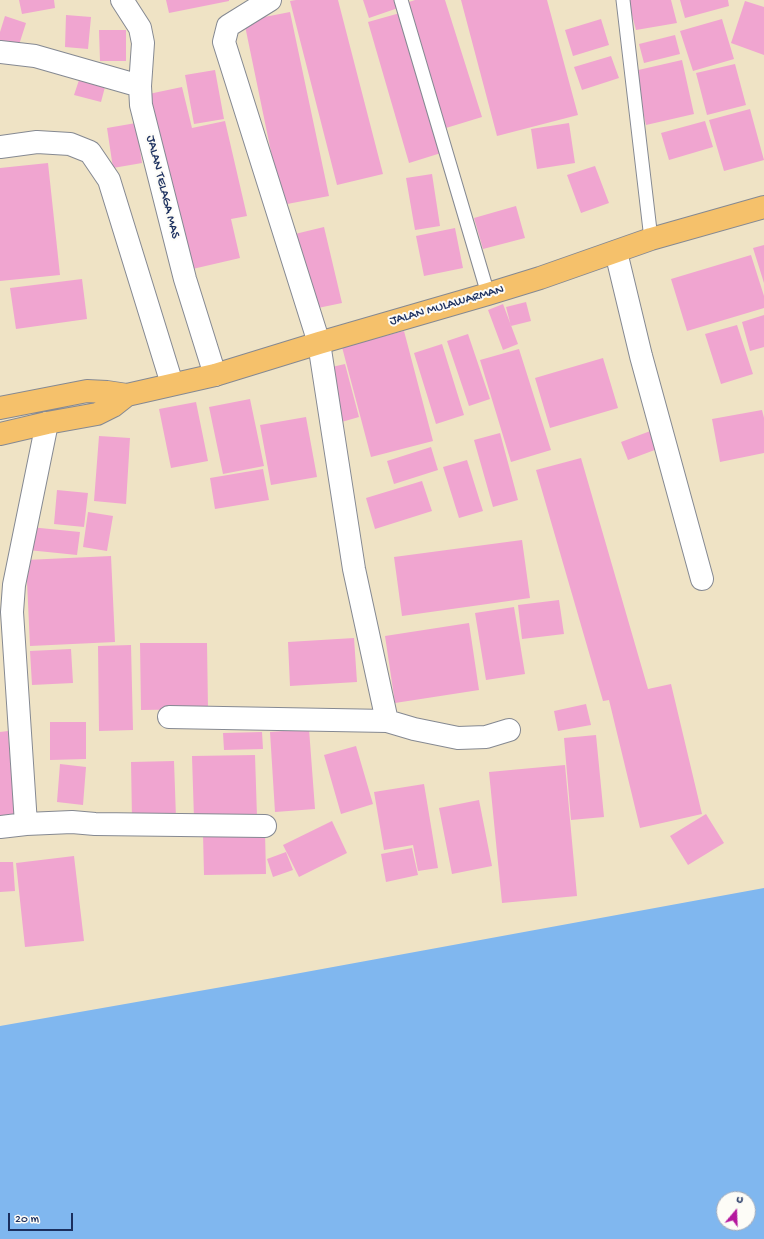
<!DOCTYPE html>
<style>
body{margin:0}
#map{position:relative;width:764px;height:1239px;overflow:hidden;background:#efe3c5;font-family:"Gochi Hand",sans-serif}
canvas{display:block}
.north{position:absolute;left:716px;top:1191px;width:40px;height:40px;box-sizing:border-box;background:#fdfcf7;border:1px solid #a3aaba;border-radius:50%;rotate:19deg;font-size:11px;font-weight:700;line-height:16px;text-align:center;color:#1b2f5e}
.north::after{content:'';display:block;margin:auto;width:14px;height:18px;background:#b5179e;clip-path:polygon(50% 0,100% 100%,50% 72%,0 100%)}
.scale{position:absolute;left:8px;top:1213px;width:65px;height:18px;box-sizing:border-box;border:2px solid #1b2f5e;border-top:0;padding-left:5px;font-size:12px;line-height:14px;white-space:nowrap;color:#1b2f5e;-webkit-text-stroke:3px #fdfcf7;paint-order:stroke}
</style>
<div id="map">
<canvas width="764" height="1239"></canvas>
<div class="north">U</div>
<div class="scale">20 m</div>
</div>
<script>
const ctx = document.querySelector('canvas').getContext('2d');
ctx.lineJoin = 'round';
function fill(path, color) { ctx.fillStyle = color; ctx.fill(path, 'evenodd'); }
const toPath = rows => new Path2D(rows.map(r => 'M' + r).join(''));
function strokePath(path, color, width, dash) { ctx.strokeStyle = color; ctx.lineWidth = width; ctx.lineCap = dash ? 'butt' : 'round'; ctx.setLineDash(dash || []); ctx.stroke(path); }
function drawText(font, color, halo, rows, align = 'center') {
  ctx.font = font + ' "Gochi Hand",sans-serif'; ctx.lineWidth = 4; ctx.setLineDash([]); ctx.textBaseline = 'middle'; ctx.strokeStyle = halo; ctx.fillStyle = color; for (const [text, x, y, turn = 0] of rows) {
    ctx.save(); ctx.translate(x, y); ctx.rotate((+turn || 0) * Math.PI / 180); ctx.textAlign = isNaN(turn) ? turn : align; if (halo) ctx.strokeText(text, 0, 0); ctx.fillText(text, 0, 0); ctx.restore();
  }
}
const water = toPath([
 [764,888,764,1239,0,1239,0,1026,273,978],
 [724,1199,748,1199,748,1223,724,1223]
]);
const building = toPath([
 [19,0,54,0,55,8,22,14],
 [166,0,229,0,229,1,169,13],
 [296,0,338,0,383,174,337,185,290,1],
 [363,0,395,0,398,8,369,18],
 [415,0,445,0,482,117,446,128,406,3],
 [461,0,547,0,578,115,497,136],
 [628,0,671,0,677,23,636,30],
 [680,0,728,0,729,6,685,18],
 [745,1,764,7,764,55,731,43],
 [290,12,329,196,282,205,244,21],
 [400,13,441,153,409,163,368,22],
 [66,15,91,17,88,49,65,47],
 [5,16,26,23,17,51,0,45,0,32],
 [601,19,609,45,573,56,565,30],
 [722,19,734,59,693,71,680,31],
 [99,30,126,30,126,61,100,61],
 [675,35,680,54,644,63,639,44],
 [611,56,619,78,582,90,574,67],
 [682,60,694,114,646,125,634,71],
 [735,64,746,105,707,115,696,73],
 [215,70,224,119,194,124,185,75],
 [79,80,105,87,101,102,74,95],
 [182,87,192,128,225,121,247,216,231,219,240,258,184,271,144,95],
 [750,109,764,160,724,171,709,120],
 [705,121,713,147,669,160,661,133],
 [136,123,142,163,113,168,107,128],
 [569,123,575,163,537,169,531,129],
 [48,163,60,275,0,281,0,168],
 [595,166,609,203,581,213,567,175],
 [432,174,440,226,415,230,406,178],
 [516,206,525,238,483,249,474,218],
 [324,227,342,303,313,309,295,234],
 [455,228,463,268,424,276,416,236],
 [764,245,764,283,753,248],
 [751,255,764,296,764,308,687,331,671,279],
 [82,279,87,319,16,329,10,288],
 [526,302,531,321,511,326,506,307],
 [503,304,518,344,503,350,488,310],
 [764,315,764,347,750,351,742,322],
 [737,325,753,374,721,384,705,334],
 [404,331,433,441,371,457,342,347],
 [468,334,490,399,469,406,447,341],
 [442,344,464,415,436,424,414,353],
 [519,349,551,450,511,462,480,360],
 [603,358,618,408,550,428,535,378],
 [345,364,359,417,338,423,323,369],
 [250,399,264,466,223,474,209,407],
 [196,402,208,461,171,468,159,409],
 [762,410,764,418,764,453,720,462,712,419],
 [306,417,317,477,271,485,260,425],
 [653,430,660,448,628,460,621,442],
 [500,433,518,500,493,507,474,440],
 [99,436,130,438,126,504,94,501],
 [431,447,438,470,394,484,387,461],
 [581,458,648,689,671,684,702,814,640,828,609,700,603,701,536,470],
 [467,460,483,511,459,518,443,467],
 [263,469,269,500,215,509,210,478],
 [422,481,432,511,375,529,366,498],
 [57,490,88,493,84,527,54,524],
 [88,512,113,516,107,551,83,547],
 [30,527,80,532,77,555,28,550],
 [522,540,530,598,402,616,394,557],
 [111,556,115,642,30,646,26,560],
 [559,600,564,634,522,639,518,605],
 [514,607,525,674,486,680,475,613],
 [469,623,479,690,395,703,385,636],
 [354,638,357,682,290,686,288,642],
 [140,643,207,643,208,709,141,710],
 [131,645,133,730,99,731,98,646],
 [71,649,73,683,32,685,30,651],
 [586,704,591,725,558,731,554,711],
 [50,722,86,722,86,759,50,760],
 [309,729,315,809,275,812,270,732],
 [8,731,15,818,0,819,0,732],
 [262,732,263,749,224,750,223,733],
 [596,735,604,817,571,820,564,738],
 [356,746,373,804,341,814,324,755],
 [255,755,257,817,194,819,192,756],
 [174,761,176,818,132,819,131,762],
 [60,764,86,767,83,805,57,802],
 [565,765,577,896,502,903,489,772],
 [424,784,438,868,418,871,413,845,384,850,374,792],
 [479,800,492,866,452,874,439,808],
 [706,814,724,843,688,865,670,836],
 [332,821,347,853,299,877,283,845],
 [265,832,266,874,204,875,203,834],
 [412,848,418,875,386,882,381,854],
 [286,852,293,870,273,877,267,859],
 [74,856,84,941,25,947,16,863],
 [0,862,13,862,15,891,0,892]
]);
const lane = toPath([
 [401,0,488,294],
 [623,0,651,239]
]);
const street = toPath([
 [122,0,140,28,143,43,140,86,141,105,185,279,215,375],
 [0,52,35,56,140,86],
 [0,147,37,142,70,144,90,152,109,180,172,384],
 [616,252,641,356,702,579],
 [47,423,14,585,12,612,26,824,72,822,95,824,265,826],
 [169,717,387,721,354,569,319,343,224,42,228,26,270,0],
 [387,721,414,729,458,738,486,737,509,730],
 [0,827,26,824]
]);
const highway = toPath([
 [0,408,87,391,107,392,127,395,215,375,319,343,488,294,540,278,651,239,764,207],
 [0,434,47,423,97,414,113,406,127,395]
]);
const streetNames = [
 ["JALAN TELAGA MAS",162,187,76],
 ["JALAN MULAWARMAN",447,306,-16]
];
fill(water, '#80b7ef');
fill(building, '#f0a5d0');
strokePath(lane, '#858992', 15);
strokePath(street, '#858992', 24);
strokePath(highway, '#858992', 24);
strokePath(lane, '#fff', 13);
strokePath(street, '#fff', 22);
strokePath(highway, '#f5c16b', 22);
drawText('13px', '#1b2f5e', '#fdfcf7', streetNames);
</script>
